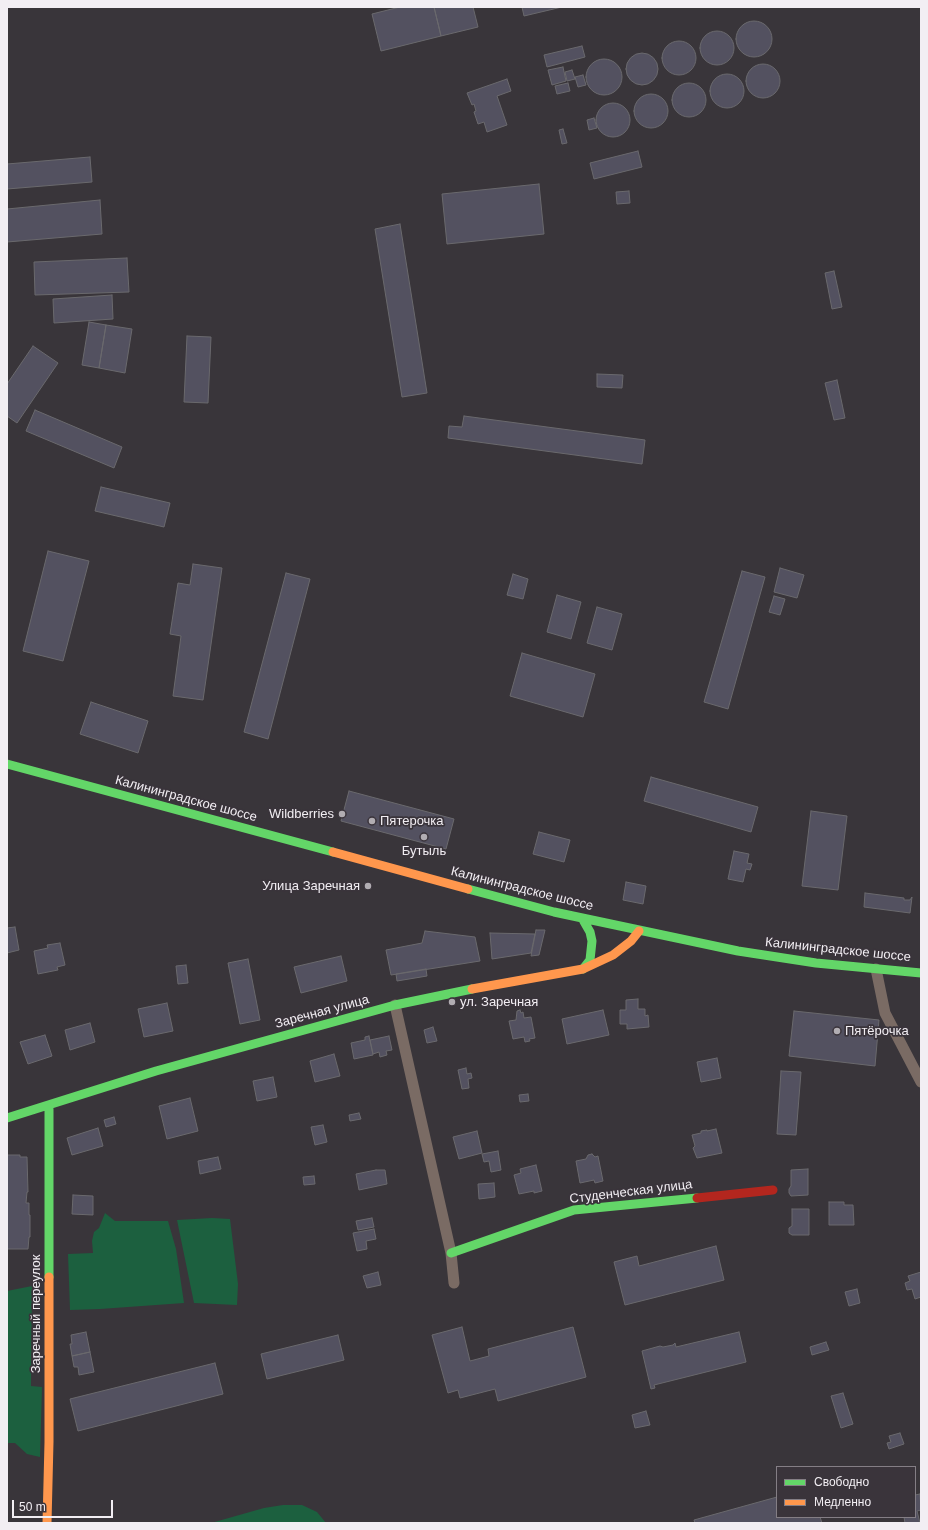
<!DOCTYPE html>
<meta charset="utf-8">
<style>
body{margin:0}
#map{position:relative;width:928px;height:1530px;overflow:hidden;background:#39353a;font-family:Arial,sans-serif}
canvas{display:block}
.frame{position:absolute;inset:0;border:8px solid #f2eef3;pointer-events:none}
.legend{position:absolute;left:776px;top:1466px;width:140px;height:52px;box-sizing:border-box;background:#3a343b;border:1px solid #847e85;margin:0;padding:5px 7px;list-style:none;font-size:12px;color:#f2eef3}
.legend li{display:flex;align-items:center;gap:8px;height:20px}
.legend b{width:20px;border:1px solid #847e85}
.scale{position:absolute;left:12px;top:1500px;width:101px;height:18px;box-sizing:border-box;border:2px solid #f2eef3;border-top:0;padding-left:5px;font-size:12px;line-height:14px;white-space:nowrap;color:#f2eef3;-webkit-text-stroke:3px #3a343b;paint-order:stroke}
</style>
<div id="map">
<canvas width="928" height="1530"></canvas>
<div class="frame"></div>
<ul class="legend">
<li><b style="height:5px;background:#63d668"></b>Свободно</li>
<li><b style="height:5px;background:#ff974d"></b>Медленно</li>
</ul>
<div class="scale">50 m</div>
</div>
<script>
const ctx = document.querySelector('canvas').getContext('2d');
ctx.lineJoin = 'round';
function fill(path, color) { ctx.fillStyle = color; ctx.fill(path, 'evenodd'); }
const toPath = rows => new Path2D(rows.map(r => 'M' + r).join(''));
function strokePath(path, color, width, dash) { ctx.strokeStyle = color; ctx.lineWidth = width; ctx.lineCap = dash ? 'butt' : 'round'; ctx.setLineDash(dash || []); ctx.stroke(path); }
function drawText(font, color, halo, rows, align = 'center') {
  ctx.font = font + ' Arial,sans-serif'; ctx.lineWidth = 3.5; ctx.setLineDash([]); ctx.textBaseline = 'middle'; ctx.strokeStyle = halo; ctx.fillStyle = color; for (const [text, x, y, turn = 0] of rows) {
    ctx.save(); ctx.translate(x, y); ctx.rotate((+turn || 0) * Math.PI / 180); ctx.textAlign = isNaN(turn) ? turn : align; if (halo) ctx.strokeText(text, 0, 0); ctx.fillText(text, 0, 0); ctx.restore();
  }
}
const green = toPath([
 [105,1213,115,1221,168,1221,176,1249,184,1303,100,1309,70,1310,68,1254,93,1253,92,1241,94,1232,99,1228],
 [212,1218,230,1219,238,1284,237,1305,194,1303,177,1220],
 [32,1286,31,1386,42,1387,40,1457,27,1454,15,1443,7,1443,7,1291],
 [283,1505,302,1505,317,1512,326,1523,211,1523,264,1508]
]);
const building = toPath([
 [400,7,434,7,441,36,381,51,372,14,400,7],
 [434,7,473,7,478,27,441,36,434,7],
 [522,7,562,7,524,16,522,7],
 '736 39a18 18 0 1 1 36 0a18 18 0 1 1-36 0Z',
 '700 48a17 17 0 1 1 34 0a17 17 0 1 1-34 0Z',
 '662 58a17 17 0 1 1 34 0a17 17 0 1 1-34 0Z',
 [582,46,585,57,547,67,544,55,582,46],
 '626 69a16 16 0 1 1 32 0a16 16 0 1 1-32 0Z',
 '586 77a18 18 0 1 1 36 0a18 18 0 1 1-36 0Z',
 '746 81a17 17 0 1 1 34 0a17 17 0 1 1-34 0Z',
 [563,67,566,81,552,85,548,70,563,67],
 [572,70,575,79,567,81,565,72,572,70],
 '710 91a17 17 0 1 1 34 0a17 17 0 1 1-34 0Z',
 [583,75,586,85,578,87,575,77,583,75],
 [507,79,511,91,497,96,507,125,487,132,484,122,478,124,474,112,476,111,474,104,472,105,467,93,507,79],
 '672 100a17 17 0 1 1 34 0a17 17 0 1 1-34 0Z',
 [568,83,570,91,557,94,555,86,568,83],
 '634 111a17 17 0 1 1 34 0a17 17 0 1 1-34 0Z',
 '596 120a17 17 0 1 1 34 0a17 17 0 1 1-34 0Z',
 [594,118,597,128,589,130,587,120,594,118],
 [563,129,567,143,562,144,559,130,563,129],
 [638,151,642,167,594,179,590,163,638,151],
 [90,157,92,182,7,189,7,164,90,157],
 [539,184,544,234,447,244,442,194,539,184],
 [629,191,630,203,617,204,616,192,629,191],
 [100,200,102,234,7,242,7,209,100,200],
 [400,224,427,393,402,397,375,229,400,224],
 [127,258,129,292,35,295,34,262,127,258],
 [834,271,842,307,832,309,825,273,834,271],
 [112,295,113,319,54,323,53,299,112,295],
 [89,322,106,325,99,368,82,365,89,322],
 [106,325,132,329,125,373,99,368,106,325],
 [187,336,211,337,208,403,184,402,187,336],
 [33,346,58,363,17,423,7,416,7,384,33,346],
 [597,374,623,375,622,388,597,387,597,374],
 [837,380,845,418,834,420,825,383,837,380],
 [35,410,122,447,114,468,26,431,35,410],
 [464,416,645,440,642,464,448,438,449,426,462,427,464,416],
 [101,487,170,503,164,527,95,511,101,487],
 [48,551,89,561,63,661,23,651,48,551],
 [193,564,222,568,203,700,173,696,181,636,170,634,178,583,190,585,193,564],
 [780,568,804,575,797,598,774,592,780,568],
 [742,571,765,577,728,709,704,702,742,571],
 [286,573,310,579,268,739,244,732,286,573],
 [513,574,528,579,523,599,507,595,513,574],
 [557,595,581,602,571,639,547,632,557,595],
 [774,596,785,599,780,615,769,612,774,596],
 [597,607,622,614,612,650,587,643,597,607],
 [522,653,595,674,583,717,510,696,522,653],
 [91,702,148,721,138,753,80,734,91,702],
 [651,777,758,807,751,832,644,801,651,777],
 [349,791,454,819,446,849,341,821,349,791],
 [811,811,847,816,838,890,802,886,811,811],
 [539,832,570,840,564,862,533,854,539,832],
 [734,851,749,854,747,863,752,864,750,870,746,869,743,882,728,879,734,851],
 [626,882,646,886,643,904,623,900,626,882],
 [865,893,904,898,904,900,910,900,912,897,910,913,864,907,865,893],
 [15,927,19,950,7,953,7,928,15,927],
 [536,930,545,930,539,955,531,956,536,930],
 [425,931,475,937,480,961,391,975,386,950,422,943,425,931],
 [490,933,535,934,531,953,492,959,490,933],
 [60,943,65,965,57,967,58,970,38,974,34,951,48,948,47,945,60,943],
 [341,956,347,981,301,993,294,967,341,956],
 [248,959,260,1020,240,1024,228,963,248,959],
 [186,965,188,983,178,984,176,966,186,965],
 [426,969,427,976,397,981,396,974,426,969],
 [638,999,638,1009,645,1009,645,1016,648,1015,649,1027,627,1029,627,1024,620,1024,620,1010,626,1010,626,1000,638,999],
 [167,1003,173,1031,144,1037,138,1009,167,1003],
 [520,1010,521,1013,523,1012,524,1018,531,1017,535,1038,529,1039,530,1041,525,1042,524,1037,513,1039,509,1021,516,1020,517,1011,520,1010],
 [603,1010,609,1035,567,1044,562,1019,603,1010],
 [794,1011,879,1020,875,1066,789,1056,794,1011],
 [90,1023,95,1042,70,1050,65,1030,90,1023],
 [433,1027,437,1041,427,1043,424,1030,433,1027],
 [45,1035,52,1056,28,1064,20,1042,45,1035],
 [369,1036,373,1055,354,1059,351,1043,365,1040,365,1037,369,1036],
 [389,1036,392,1050,386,1051,387,1055,380,1057,379,1052,373,1054,370,1040,389,1036],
 [334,1054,340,1076,315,1082,310,1061,334,1054],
 [717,1058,721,1078,701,1082,697,1062,717,1058],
 [466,1068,467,1074,471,1073,472,1078,468,1079,469,1088,462,1089,458,1070,466,1068],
 [781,1071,801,1072,796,1135,777,1134,781,1071],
 [273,1077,277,1097,257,1101,253,1081,273,1077],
 [528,1094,529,1101,520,1102,519,1095,528,1094],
 [190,1098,198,1131,167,1139,159,1106,190,1098],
 [359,1113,361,1119,350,1121,349,1115,359,1113],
 [114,1117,116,1124,106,1127,104,1120,114,1117],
 [323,1125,327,1142,315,1145,311,1127,323,1125],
 [98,1128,103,1146,72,1155,67,1138,98,1128],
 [716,1129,722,1153,697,1158,693,1148,695,1146,692,1135,701,1133,701,1131,707,1130,707,1131,716,1129],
 [477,1131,482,1153,459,1159,453,1137,477,1131],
 [498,1151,501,1170,491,1172,489,1161,484,1162,482,1154,498,1151],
 [592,1154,595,1157,598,1156,603,1181,595,1183,594,1180,580,1183,576,1161,586,1159,588,1155,592,1154],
 [7,1155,20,1155,20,1157,27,1157,28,1192,27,1192,26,1203,29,1203,29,1215,30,1215,30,1237,29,1237,28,1249,7,1249,7,1155],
 [218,1157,221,1169,200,1174,198,1161,218,1157],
 [536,1165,542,1191,534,1193,534,1191,519,1194,514,1175,521,1173,520,1169,536,1165],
 [808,1169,808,1195,791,1196,789,1193,789,1189,791,1186,791,1170,808,1169],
 [376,1170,385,1170,387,1184,359,1190,356,1174,376,1170],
 [314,1176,315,1184,304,1185,303,1177,314,1176],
 [494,1183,495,1197,479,1199,478,1184,494,1183],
 [73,1195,93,1196,93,1215,72,1214,73,1195],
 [829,1202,844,1202,844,1205,853,1205,854,1225,829,1225,829,1202],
 [792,1209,809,1209,809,1235,792,1235,789,1233,789,1228,792,1226,792,1209],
 [372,1218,374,1227,358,1230,356,1221,372,1218],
 [374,1229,376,1239,366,1241,367,1249,357,1251,353,1233,374,1229],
 [716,1246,724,1280,625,1305,614,1262,637,1256,639,1266,716,1246],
 [378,1272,381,1285,367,1288,363,1276,378,1272],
 [921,1272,921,1297,915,1299,912,1289,907,1290,905,1283,910,1281,908,1276,921,1272],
 [857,1289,860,1303,849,1306,845,1292,857,1289],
 [462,1327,470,1361,489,1356,488,1349,573,1327,586,1377,498,1401,495,1389,460,1398,458,1390,448,1393,432,1335,462,1327],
 [86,1332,90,1352,72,1356,70,1344,72,1344,71,1335,86,1332],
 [739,1332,746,1362,654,1385,655,1388,651,1389,642,1351,660,1346,663,1347,673,1345,675,1343,676,1347,739,1332],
 [338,1335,344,1360,267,1379,261,1354,338,1335],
 [826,1342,829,1350,812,1355,810,1347,826,1342],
 [90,1352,94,1372,79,1375,78,1367,74,1367,72,1356,90,1352],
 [215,1363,223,1394,78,1431,70,1399,215,1363],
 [843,1393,853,1424,841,1428,831,1396,843,1393],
 [646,1411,650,1425,635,1428,632,1415,646,1411],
 [900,1433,904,1444,889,1449,887,1443,891,1442,889,1436,900,1433],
 [920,1494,921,1510,917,1511,920,1523,905,1523,904,1517,915,1517,915,1495,920,1494],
 [777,1497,777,1517,820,1517,822,1523,695,1523,694,1520,777,1497]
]);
const street = toPath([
 [876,969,885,1013,921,1082],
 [395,1005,451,1253,454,1283]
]);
const fast = toPath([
 [7,764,333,852],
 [468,889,554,912,738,951,816,963,921,973],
 [582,918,590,932,592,941,590,960,583,969],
 [49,1105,49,1277],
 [7,1118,156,1071,395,1005,472,989],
 [451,1253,574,1210,697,1198]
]);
const slow = toPath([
 [333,852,468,889],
 [472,989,583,969,613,955,631,941,639,931],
 [47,1523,49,1442,49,1277]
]);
const jam = toPath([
 [697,1198,773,1190]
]);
const markers = [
 [342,814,4,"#b1adb2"],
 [372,821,4,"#b1adb2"],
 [424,837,4,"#b1adb2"],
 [368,886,4,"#b1adb2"],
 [452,1002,4,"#b1adb2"],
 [837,1031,4,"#b1adb2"]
];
const streetNames = [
 ["Калининградское шоссе",186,799,15],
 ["Калининградское шоссе",522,889,14],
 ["Калининградское шоссе",838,950,6],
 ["Заречная улица",322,1012,-15],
 ["Студенческая улица",631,1192,-7],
 ["Заречный переулок",36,1314,-90]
];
const poiNames = [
 ["Wildberries",334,814,"right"],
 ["Пятерочка",380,821],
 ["Бутыль",424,851,"center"],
 ["Улица Заречная",360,886,"right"],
 ["ул. Заречная",460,1002],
 ["Пятёрочка",845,1031]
];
fill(green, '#1c603f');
fill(building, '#535160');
strokePath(building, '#6a696d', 1);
strokePath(street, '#7a6b64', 11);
strokePath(fast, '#63d668', 9);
strokePath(slow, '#ff974d', 9);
strokePath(jam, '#b3261e', 9);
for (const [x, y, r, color] of markers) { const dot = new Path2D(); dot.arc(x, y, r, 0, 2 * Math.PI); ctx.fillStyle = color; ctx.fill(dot); strokePath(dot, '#3a343b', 1.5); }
drawText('13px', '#f2eef3', '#3a343b', streetNames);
drawText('13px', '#f2eef3', '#3a343b', poiNames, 'left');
</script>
